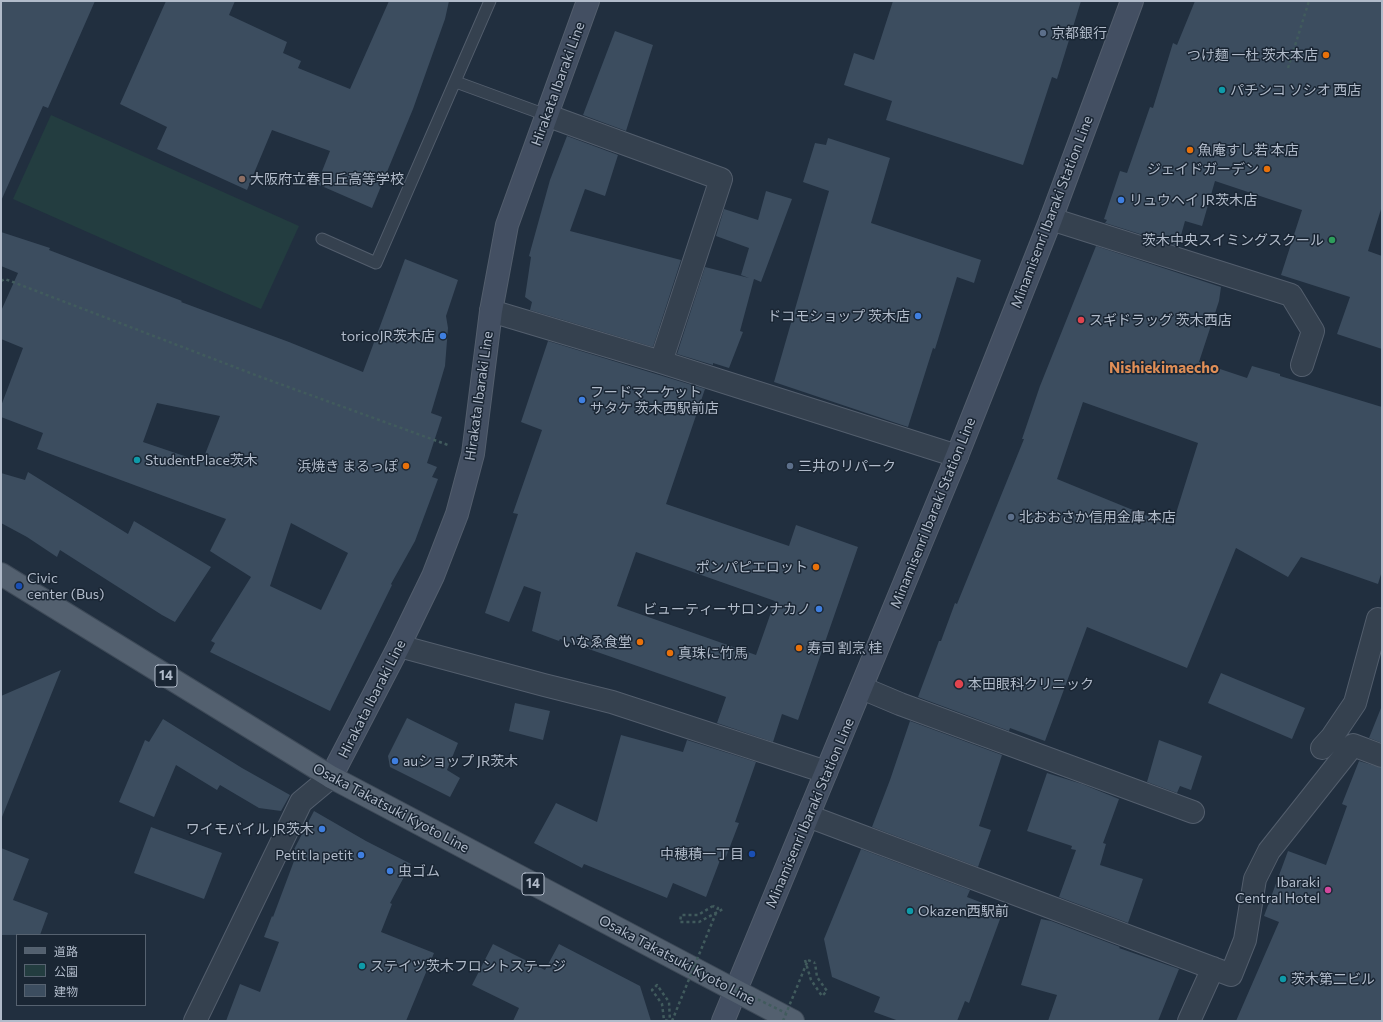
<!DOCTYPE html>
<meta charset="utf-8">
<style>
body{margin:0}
#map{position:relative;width:1383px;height:1022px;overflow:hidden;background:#212f3f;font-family:Commissioner,"Noto Sans JP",sans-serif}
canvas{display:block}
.frame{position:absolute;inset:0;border:2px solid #b1bbca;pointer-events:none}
.legend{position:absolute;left:16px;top:934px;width:130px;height:72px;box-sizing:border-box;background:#1a2634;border:1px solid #566270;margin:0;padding:5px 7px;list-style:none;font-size:12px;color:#b1bbca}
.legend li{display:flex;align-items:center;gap:8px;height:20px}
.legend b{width:20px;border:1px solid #566270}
</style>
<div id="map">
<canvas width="1383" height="1022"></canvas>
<div class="frame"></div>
<ul class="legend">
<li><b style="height:5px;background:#53606f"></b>道路</li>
<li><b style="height:11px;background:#233d40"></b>公園</li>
<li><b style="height:11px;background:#3c4d5f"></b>建物</li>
</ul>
</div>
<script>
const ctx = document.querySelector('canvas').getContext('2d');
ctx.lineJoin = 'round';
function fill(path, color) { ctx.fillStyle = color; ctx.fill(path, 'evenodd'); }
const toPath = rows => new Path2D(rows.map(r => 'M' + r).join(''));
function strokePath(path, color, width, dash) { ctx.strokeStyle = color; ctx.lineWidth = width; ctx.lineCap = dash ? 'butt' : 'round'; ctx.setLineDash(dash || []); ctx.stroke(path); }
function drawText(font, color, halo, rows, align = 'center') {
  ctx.font = font + ' Commissioner,"Noto Sans JP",sans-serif'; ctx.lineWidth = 3; ctx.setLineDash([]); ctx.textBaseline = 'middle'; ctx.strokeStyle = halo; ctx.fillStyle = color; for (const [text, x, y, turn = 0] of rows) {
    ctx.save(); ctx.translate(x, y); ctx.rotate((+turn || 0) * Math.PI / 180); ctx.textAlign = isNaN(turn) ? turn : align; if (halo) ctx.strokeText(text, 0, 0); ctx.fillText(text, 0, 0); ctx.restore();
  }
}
const green = toPath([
 [51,115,299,226,261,309,13,199]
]);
const building = toPath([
 [1,1,95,1,48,108,43,106,1,201],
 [166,1,235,1,229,15,287,42,283,53,301,61,298,68,350,89,389,1,449,1,445,19,413,109,372,208,317,184,330,151,272,130,247,190,157,149,167,127,120,104],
 [893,1,1081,1,1057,79,1052,77,1023,165,886,120,892,101,844,85,854,53,874,60],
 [1195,1,1382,1,1382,206,1368,251,1382,256,1382,349,1337,334,1350,297,1281,275,1302,210,1215,181,1202,226,1185,221,1178,246,1105,223,1107,220,1104,219,1120,171,1127,173,1150,107,1153,108,1173,43,1177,45],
 [615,31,653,45,626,131,583,115],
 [567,136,618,155,605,196,585,189,570,231,681,260,653,347,530,310,532,302,525,297,531,257,529,256,550,180],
 [828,138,890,158,871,223,981,260,974,283,957,277,935,349,933,348,908,427,774,382,829,191,803,182,815,143,826,145],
 [766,191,792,199,761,282,754,279,740,331,743,332,729,368,713,363,713,365,677,354,705,267,749,278,741,275,749,248,716,236,724,209,758,220],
 [1,232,50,248,49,250,182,301,181,302,289,342,363,372,405,259,458,280,446,316,448,328,445,366,431,413,442,417,427,463,437,467,432,477,438,479,415,541,391,584,392,585,330,711,210,652,215,643,211,641,251,577,210,551,226,519,37,449,43,433,1,417,1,406,23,348,1,339,1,311,18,273,1,266],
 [157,403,220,416,202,462,143,442],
 [291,523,348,553,321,610,270,586],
 [1096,246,1221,287,1219,301,1199,362,1247,378,1252,366,1280,374,1280,376,1382,407,1382,571,1378,584,1301,557,1288,577,1236,548,1187,668,1087,627,1045,741,1010,728,1009,731,918,697,939,641,941,641,955,603,957,604,1024,439,1022,439,1040,386],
 [1083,402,1198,443,1172,526,1057,479],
 [548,341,705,389,666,504,789,546,796,525,858,547,798,720,782,714,773,742,717,723,726,697,560,639,559,641,532,631,541,592,524,586,509,622,485,613,518,514,513,513,542,430,521,422],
 [636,552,775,601,756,655,617,606],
 [28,472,128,534,134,521,211,567,175,622,162,615,60,550,57,557,27,537,1,523,1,473,25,480],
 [61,670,2,817,1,817,1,696],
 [1221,673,1305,708,1292,739,1208,703],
 [515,703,550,711,543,740,509,731],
 [1381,708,1382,708,1382,743,1369,738],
 [407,718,458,743,447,770,460,778,450,797,390,767,388,756],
 [163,719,242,768,290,795,281,811,259,808,220,785,217,790,176,765,154,817,119,802,145,740,149,742],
 [910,721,1002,755,979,826,991,830,978,867,872,827,890,780],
 [621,735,683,752,687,740,756,762,735,822,739,823,726,857,722,855,706,897,673,883,667,898,584,864,582,868,534,843,556,803,597,822],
 [1159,740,1202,756,1191,790,1180,786,1177,793,1147,782],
 [1359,761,1382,768,1382,1021,1236,1021,1279,922,1264,916,1288,851,1326,865,1347,806,1342,804],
 [1047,773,1082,784,1119,799,1103,843,1106,844,1100,865,1143,879,1128,923,1059,897,1076,850,1071,849,1072,846,1027,831],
 [314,811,366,841,411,864,390,903,392,904,381,932,434,953,406,1021,226,1021,240,984,260,992,279,942,264,937,272,916,273,917,294,861,289,859],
 [151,827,222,853,204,899,134,873],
 [1,848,29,859,13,900,48,913,40,935,1,935],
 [861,849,970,890,967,897,1003,911,969,1003,965,1001,957,1021,899,1021,874,1012,880,997,832,977,824,939],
 [1041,919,1051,921,1120,947,1119,948,1179,969,1158,1021,1048,1021,1057,995,1021,985],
 [493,944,545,970,559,944,640,986,651,1021,513,1021,519,1008,472,985]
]);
const path = toPath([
 [1288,68,1309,1],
 [1,281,5,279,258,376,448,445],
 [713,906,698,915,681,915,680,922,699,922,723,909],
 [805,960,811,980,822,996,827,991,817,977,815,963],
 [668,1021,664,1020,662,1004,652,990,657,985,669,1002,670,1021]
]);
const service = toPath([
 [456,82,546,115],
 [322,239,376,263,490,1]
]);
const minor = toPath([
 [546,115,721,179,661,362],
 [1051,219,1291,295,1313,331,1302,365],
 [491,311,661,362,957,456],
 [399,646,544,685,612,702,826,772],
 [862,688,900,704,1193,812],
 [1322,748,1332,737,1355,703,1378,619],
 [808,816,1231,975,1245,940,1255,879,1269,851,1353,745,1382,756],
 [195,1021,301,802,331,777],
 [1189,1021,1213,968]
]);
const secondary = toPath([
 [331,777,399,646,433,576,457,514,473,454,491,311,507,225,588,1],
 [723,1021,957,456,1051,219,1132,1]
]);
const primary = toPath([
 [1,574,331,777,793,1021]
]);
const pathBridge = toPath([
 [693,968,786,1013],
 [672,1021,718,908,713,906],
 [783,1021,808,960,815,963]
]);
const markers = [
 [1043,33,4,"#5c6f8a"],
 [1326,55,4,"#e8710a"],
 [1222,90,4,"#0f9aa8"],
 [1190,150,4,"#e8710a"],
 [1267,169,4,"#e8710a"],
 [242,179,4,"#8d6e63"],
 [1121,200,4,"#3f7fe0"],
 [1332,240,4,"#2e9e5b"],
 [918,316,4,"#3f7fe0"],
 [1081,320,4,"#e0444e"],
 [443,336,4,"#3f7fe0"],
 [582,400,4,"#3f7fe0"],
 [137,460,4,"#0f9aa8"],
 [406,466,4,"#e8710a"],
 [790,466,4,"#5c6f8a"],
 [1011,517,4,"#5c6f8a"],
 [816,567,4,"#e8710a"],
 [19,586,4,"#1a4fb4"],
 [819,609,4,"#3f7fe0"],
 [640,642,4,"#e8710a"],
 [799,648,4,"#e8710a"],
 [670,653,4,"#e8710a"],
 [959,684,5,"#e0444e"],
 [395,761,4,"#3f7fe0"],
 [322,829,4,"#3f7fe0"],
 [752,854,4,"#1a4fb4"],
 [361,855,4,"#3f7fe0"],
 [390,871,4,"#3f7fe0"],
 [1328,890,4,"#d1479c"],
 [910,911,4,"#0f9aa8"],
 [362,966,4,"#0f9aa8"],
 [1283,979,4,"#0f9aa8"]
];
const shields = [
 [166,676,22],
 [533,884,22]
];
const shieldNames = [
 ["14",166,676],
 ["14",533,884]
];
const poiNames = [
 ["京都銀行",1051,33],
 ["つけ麺 一杜 茨木本店",1318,55,"right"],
 ["パチンコ ソシオ 西店",1230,90],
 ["魚庵すし若 本店",1198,150],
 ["ジェイドガーデン",1259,169,"right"],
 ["大阪府立春日丘高等学校",250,179],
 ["リュウヘイ JR茨木店",1129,200],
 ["茨木中央スイミングスクール",1324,240,"right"],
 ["ドコモショップ 茨木店",910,316,"right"],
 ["スギドラッグ 茨木西店",1089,320],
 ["toricoJR茨木店",435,336,"right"],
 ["フードマーケット",590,392],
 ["サタケ 茨木西駅前店",590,408],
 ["StudentPlace茨木",145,460],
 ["浜焼き まるっぽ",398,466,"right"],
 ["三井のリパーク",798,466],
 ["北おおさか信用金庫 本店",1019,517],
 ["ポンパピエロット",808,567,"right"],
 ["Civic",27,578],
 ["center (Bus)",27,594],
 ["ビューティーサロンナカノ",811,609,"right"],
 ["いなゑ食堂",632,642,"right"],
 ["寿司 割烹 桂",807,648],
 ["真珠に竹馬",678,653],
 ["本田眼科クリニック",968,684],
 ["auショップ JR茨木",403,761],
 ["ワイモバイル JR茨木",314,829,"right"],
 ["中穂積一丁目",744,854,"right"],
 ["Petit la petit",353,855,"right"],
 ["虫ゴム",398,871],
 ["Ibaraki",1320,882,"right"],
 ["Central Hotel",1320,898,"right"],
 ["Okazen西駅前",918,911],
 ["ステイツ茨木フロントステージ",370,966],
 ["茨木第二ビル",1291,979]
];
const streetNames = [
 ["Hirakata Ibaraki Line",558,84,-70],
 ["Minamisenri Ibaraki Station Line",1052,212,-69],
 ["Hirakata Ibaraki Line",479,396,-82],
 ["Minamisenri Ibaraki Station Line",933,513,-68],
 ["Hirakata Ibaraki Line",372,699,-63],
 ["Osaka Takatsuki Kyoto Line",391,808,28],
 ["Minamisenri Ibaraki Station Line",810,813,-67],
 ["Osaka Takatsuki Kyoto Line",677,960,28]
];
const neighbourhoodNames = [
 ["Nishiekimaecho",1164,368]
];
fill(green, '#233d40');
fill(building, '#3c4d5f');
strokePath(service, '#535e6d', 13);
strokePath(minor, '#535e6d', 24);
strokePath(secondary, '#535e6d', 24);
strokePath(primary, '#3e4a58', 24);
strokePath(path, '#415b5d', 2.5, [3, 3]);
strokePath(service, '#35414f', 11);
strokePath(minor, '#35414f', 22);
strokePath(secondary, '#434f62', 22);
strokePath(primary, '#53606f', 22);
strokePath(pathBridge, '#415b5d', 2.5, [3, 3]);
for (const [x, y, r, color] of markers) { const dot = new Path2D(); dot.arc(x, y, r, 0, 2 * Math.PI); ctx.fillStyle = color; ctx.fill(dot); strokePath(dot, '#1a2634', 1.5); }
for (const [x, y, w] of shields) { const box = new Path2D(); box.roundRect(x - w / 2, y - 11, w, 22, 3); ctx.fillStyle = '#1a2634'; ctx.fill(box); strokePath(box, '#b1bbca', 1); }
drawText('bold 13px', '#b1bbca', null, shieldNames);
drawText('14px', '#b1bbca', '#1a2634', poiNames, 'left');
drawText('14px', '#b1bbca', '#1a2634', streetNames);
drawText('bold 15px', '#df8e57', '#1a2634', neighbourhoodNames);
</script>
